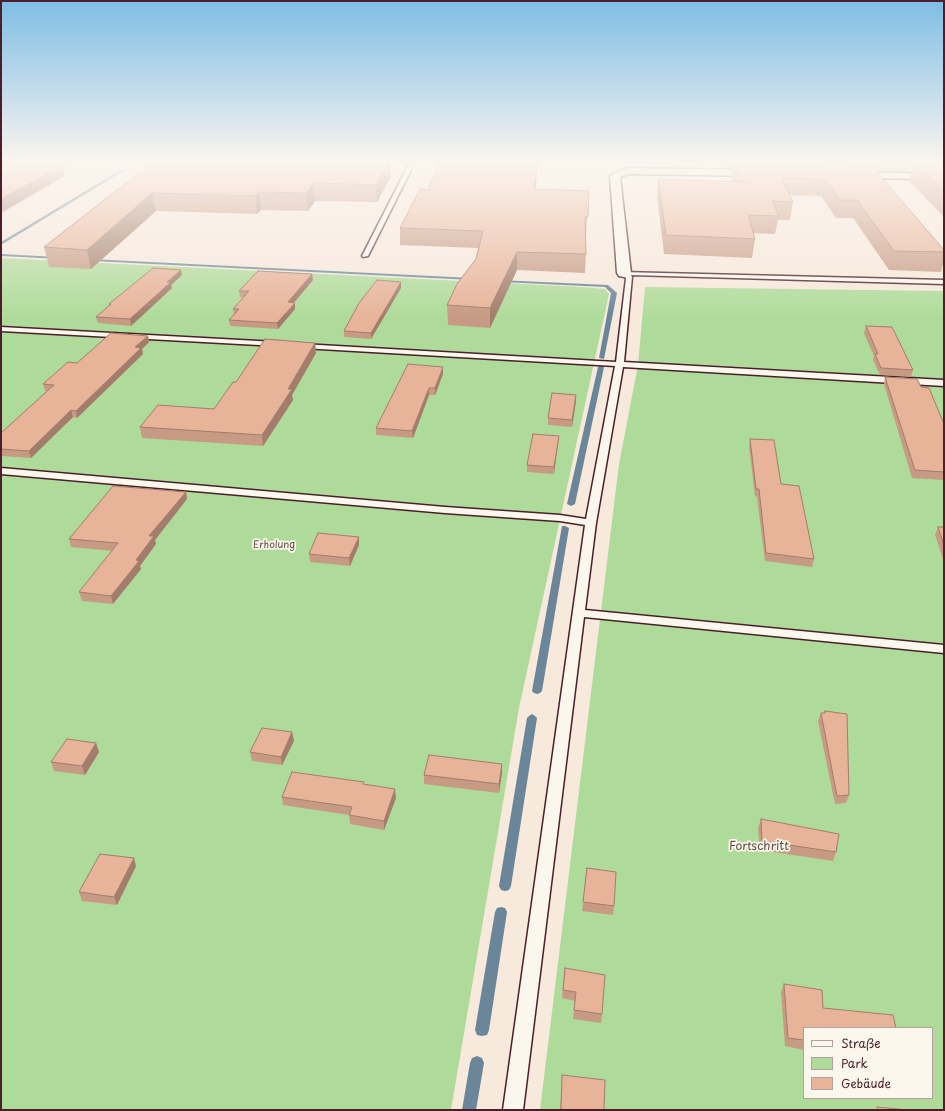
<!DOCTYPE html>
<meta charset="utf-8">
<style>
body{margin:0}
#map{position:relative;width:945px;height:1111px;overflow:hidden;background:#f7e9db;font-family:"Playpen Sans",sans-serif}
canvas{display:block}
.frame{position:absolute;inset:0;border:2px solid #4a1f2b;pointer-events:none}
.legend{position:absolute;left:803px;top:1027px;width:130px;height:72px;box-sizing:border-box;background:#fbf7ec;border:1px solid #b4a19f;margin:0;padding:5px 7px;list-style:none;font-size:12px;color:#4a1f2b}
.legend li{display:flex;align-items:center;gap:8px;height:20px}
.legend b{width:20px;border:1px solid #b4a19f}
</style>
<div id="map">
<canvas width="945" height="1111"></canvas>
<div class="frame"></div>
<ul class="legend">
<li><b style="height:5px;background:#fbf7ec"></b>Straße</li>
<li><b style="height:11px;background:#afdb9a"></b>Park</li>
<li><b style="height:11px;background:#e7b399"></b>Gebäude</li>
</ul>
</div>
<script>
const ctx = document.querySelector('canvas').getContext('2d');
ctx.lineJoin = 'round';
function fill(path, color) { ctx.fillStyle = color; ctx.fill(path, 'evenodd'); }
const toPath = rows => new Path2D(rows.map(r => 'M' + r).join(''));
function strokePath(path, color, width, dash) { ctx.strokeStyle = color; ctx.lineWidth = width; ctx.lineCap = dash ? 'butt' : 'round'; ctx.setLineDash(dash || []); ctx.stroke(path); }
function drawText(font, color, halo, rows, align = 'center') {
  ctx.font = font + ' "Playpen Sans",sans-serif'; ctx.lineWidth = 3.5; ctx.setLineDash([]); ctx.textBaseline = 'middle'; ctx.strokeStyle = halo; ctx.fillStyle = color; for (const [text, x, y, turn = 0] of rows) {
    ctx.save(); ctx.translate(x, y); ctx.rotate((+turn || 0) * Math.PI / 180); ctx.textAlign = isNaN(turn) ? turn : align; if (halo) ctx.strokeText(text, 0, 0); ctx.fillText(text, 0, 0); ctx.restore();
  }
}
const green = toPath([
 [820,162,907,162,916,171,912,174,829,173],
 [1,258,582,287,605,289,609,294,519,708,451,1110,1,1110],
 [645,287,944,291,944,1110,540,1110,619,464,638,365],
 [804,1028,932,1028,932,1098,804,1098]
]);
const stream = toPath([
 [122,169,125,170,1,245,1,242,122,169],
 [1,254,58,257,60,258,58,259,1,256,1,254],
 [90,259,472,278,474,279,472,280,92,261,90,260,90,259],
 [499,280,608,285,617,293,604,359,599,358,611,293,605,287,501,282,499,282,499,280],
 [601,365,604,367,575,504,571,506,567,504,598,367,601,365],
 [562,526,565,526,569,528,542,691,540,693,537,694,534,693,532,691,562,526],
 [532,714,535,716,537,718,511,886,509,890,505,891,501,890,499,886,527,718,529,716,532,714],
 [501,907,505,908,507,912,489,1030,487,1035,482,1036,477,1035,475,1030,495,912,497,908,501,907],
 [477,1056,482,1058,484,1063,476,1110,462,1110,470,1063,472,1058,477,1056]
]);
const lane = toPath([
 [410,162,415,162,368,256,363,257,362,256,410,162],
 [622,272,944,280,944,284,631,275,632,277,624,362,944,380,944,386,623,367,596,523,585,610,944,645,944,653,584,617,523,1110,503,1110,585,525,560,521,445,513,1,474,1,468,445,507,560,515,586,519,615,366,302,348,298,346,302,344,616,362,626,278,621,273,622,272],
 [1,327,277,342,281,344,277,346,1,331,1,327]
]);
const street = toPath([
 [626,168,761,170,766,173,761,176,628,174,620,177,631,273,629,276,624,277,619,276,617,273,610,176,626,168],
 [849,172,944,174,944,180,845,177,844,175,849,172]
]);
const wall = toPath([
 [153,162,391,176,377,202,315,201,308,211,261,210,257,214,156,211,91,269,49,267,44,247],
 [439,162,538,162,535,189,589,191,586,234,586,254,585,273,517,270,490,328,448,325,447,305,476,259,478,248,400,245,400,228,428,190],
 [724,162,851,162,851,163,944,250,944,260,941,272,889,270,853,218,836,218,821,196,790,195,793,202,790,220,778,220,775,234,753,233,755,239,752,258,664,254,657,196,658,179,733,182,731,177,733,168,727,168],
 [914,162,944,162,944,217,909,181],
 [182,275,171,285,172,288,131,326,98,323,96,317,109,306,109,304],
 [313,280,294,303,295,309,278,329,230,326,229,320,234,315,233,309,244,297,240,297,239,291],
 [401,288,371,339,344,337,344,331],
 [866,326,913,370,911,377,880,375,873,360,874,356,864,333],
 [148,336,149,342,142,349,143,354,77,418,73,417,31,458,1,456,1,433,47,391,45,391,43,384],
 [315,343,316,353,292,395,293,400,263,446,142,438,140,427,214,409,236,382],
 [443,374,435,395,429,395,413,438,376,435,376,428],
 [885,377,921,387,944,424,944,480,912,478,884,384],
 [576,395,572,427,548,425,548,418],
 [750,439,781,484,814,559,812,567,765,561,757,497,755,496,749,446],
 [558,443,554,474,527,472,527,465],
 [186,492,187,499,155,540,156,544,140,566,141,569,113,604,82,601,79,592,113,551,71,547,69,539],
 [938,527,944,527,944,562,935,535],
 [359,537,359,545,350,566,310,562,309,554],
 [825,711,849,795,846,803,835,804,818,721,821,713,824,713],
 [292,732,294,741,282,765,252,761,250,752],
 [96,743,99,752,85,775,54,771,51,762],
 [502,764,502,773,499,793,424,784,424,775],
 [364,785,396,798,384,830,350,824,349,815,283,805,282,797],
 [761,819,836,852,833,861,760,850,758,828],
 [136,866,117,905,82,901,79,892],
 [587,868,614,906,613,915,582,911],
 [565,968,602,1014,601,1023,573,1019,575,1001,562,998],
 [784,984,823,1008,804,1028,804,1050,785,1046,781,992],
 [562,1075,604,1110,560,1110]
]);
const shadedWall = toPath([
 [49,162,75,162,63,168,65,176,1,213,1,199],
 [389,162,390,162,391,176,377,202,376,185],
 [537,162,538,162,534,205,534,189],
 [313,183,315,201,308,211,306,193],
 [259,192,261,210,257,214,255,196],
 [152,193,156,211,91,269,87,250],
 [517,252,517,270,490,328,490,308],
 [181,270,182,275,171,285,172,288,131,326,130,319],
 [312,274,313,280,289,308,288,302],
 [401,282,401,288,371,339,371,333],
 [295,303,295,309,278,329,277,323],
 [148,336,149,342,142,349,143,354,77,418,76,411,135,347],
 [315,343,316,353,292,395,293,400,263,446,262,435],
 [443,367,443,374,435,395,435,388],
 [429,388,429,395,413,438,412,431],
 [576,395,576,402,572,427,572,420],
 [71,410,73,417,31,458,29,451],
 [559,436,558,443,554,474,554,467],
 [186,492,187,499,155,540,156,544,140,566,141,569,113,604,111,596,136,560,149,536],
 [359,537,359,545,350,566,349,558],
 [292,732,294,741,282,765,281,757],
 [96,743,99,752,85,775,82,766],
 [502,764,502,773,499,793,499,784],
 [395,789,396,798,384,830,384,821],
 [134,858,136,866,117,905,114,897]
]);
const building = toPath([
 [1,162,50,162,49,162,50,165,63,165,1,199,1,162],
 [153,162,389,162,376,185,313,183,306,193,259,192,255,196,152,193,87,250,44,247,153,162],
 [439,162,537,162,534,189,589,191,588,217,585,217,586,254,517,252,490,308,447,305,457,284,476,259,483,231,400,228,420,189,428,190,439,162],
 [734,162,793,162,870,164,944,250,944,252,894,251,857,200,840,200,825,179,781,178,793,202,772,201,779,216,748,215,755,239,666,235,658,179,744,182,734,162],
 [915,162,944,162,944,191,915,162],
 [153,268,181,270,167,282,171,282,130,319,96,317,111,304,109,304,153,268],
 [258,271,312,274,288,302,295,303,277,323,229,320,239,309,233,309,249,291,239,291,258,271],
 [377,280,401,282,371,333,344,331,359,303,377,280],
 [866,326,892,327,913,370,881,368,875,354,878,354,866,326],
 [111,333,148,336,135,347,141,348,76,411,71,410,29,451,1,449,1,433,54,385,43,384,68,362,77,363,111,333],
 [265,339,315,343,288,389,292,389,262,435,140,427,158,405,214,409,233,382,236,382,265,339],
 [408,364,443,367,435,388,429,388,412,431,376,428,408,364],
 [885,377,917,379,921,387,929,388,944,424,944,472,915,470,885,377],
 [552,393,576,395,572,420,548,418,552,393],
 [533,434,559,436,554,467,527,465,533,434],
 [750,439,774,440,781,484,799,486,814,559,766,553,759,489,756,489,750,439],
 [113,486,186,492,149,536,154,536,136,560,139,561,111,596,79,592,118,543,69,539,113,486],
 [938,527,944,527,944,545,938,527],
 [318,533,359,537,349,558,309,554,318,533],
 [825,711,847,714,849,795,837,796,821,713,825,713,825,711],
 [262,728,292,732,281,757,250,752,262,728],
 [67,739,96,743,82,766,51,762,67,739],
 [429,755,502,764,499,784,424,775,429,755],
 [292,772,364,782,363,784,395,789,384,821,349,815,352,807,282,797,292,772],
 [761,819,839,834,836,852,762,841,761,819],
 [100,854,134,858,114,897,79,892,100,854],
 [587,868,616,872,614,906,583,902,587,868],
 [565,968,605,975,602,1014,574,1010,576,992,563,990,565,968],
 [784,984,822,990,823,1008,893,1015,896,1028,804,1028,804,1040,788,1038,784,984],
 [562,1075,605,1080,604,1110,561,1110,562,1075],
 [877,1107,908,1110,878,1110,877,1107]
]);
const parkNames = [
 ["Erholung",274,545]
];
const nearParknames = [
 ["Fortschritt",759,847]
];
fill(green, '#afdb9a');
fill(stream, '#6a8698');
strokePath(lane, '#4a1f2b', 3);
strokePath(street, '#4a1f2b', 3);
fill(lane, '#fbf7ec');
fill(street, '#fbf7ec');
fill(wall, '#c79a84');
fill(shadedWall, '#a27d6b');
fill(building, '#e7b399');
strokePath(building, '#a27d6b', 1);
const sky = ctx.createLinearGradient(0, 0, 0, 318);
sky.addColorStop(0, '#7ebde5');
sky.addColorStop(0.51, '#fbf5ef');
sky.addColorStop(1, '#fbf5ef00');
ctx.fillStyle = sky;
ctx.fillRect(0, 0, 945, 318);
drawText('10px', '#634e47', '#fbf7ec', parkNames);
drawText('12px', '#634e47', '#fbf7ec', nearParknames);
</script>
